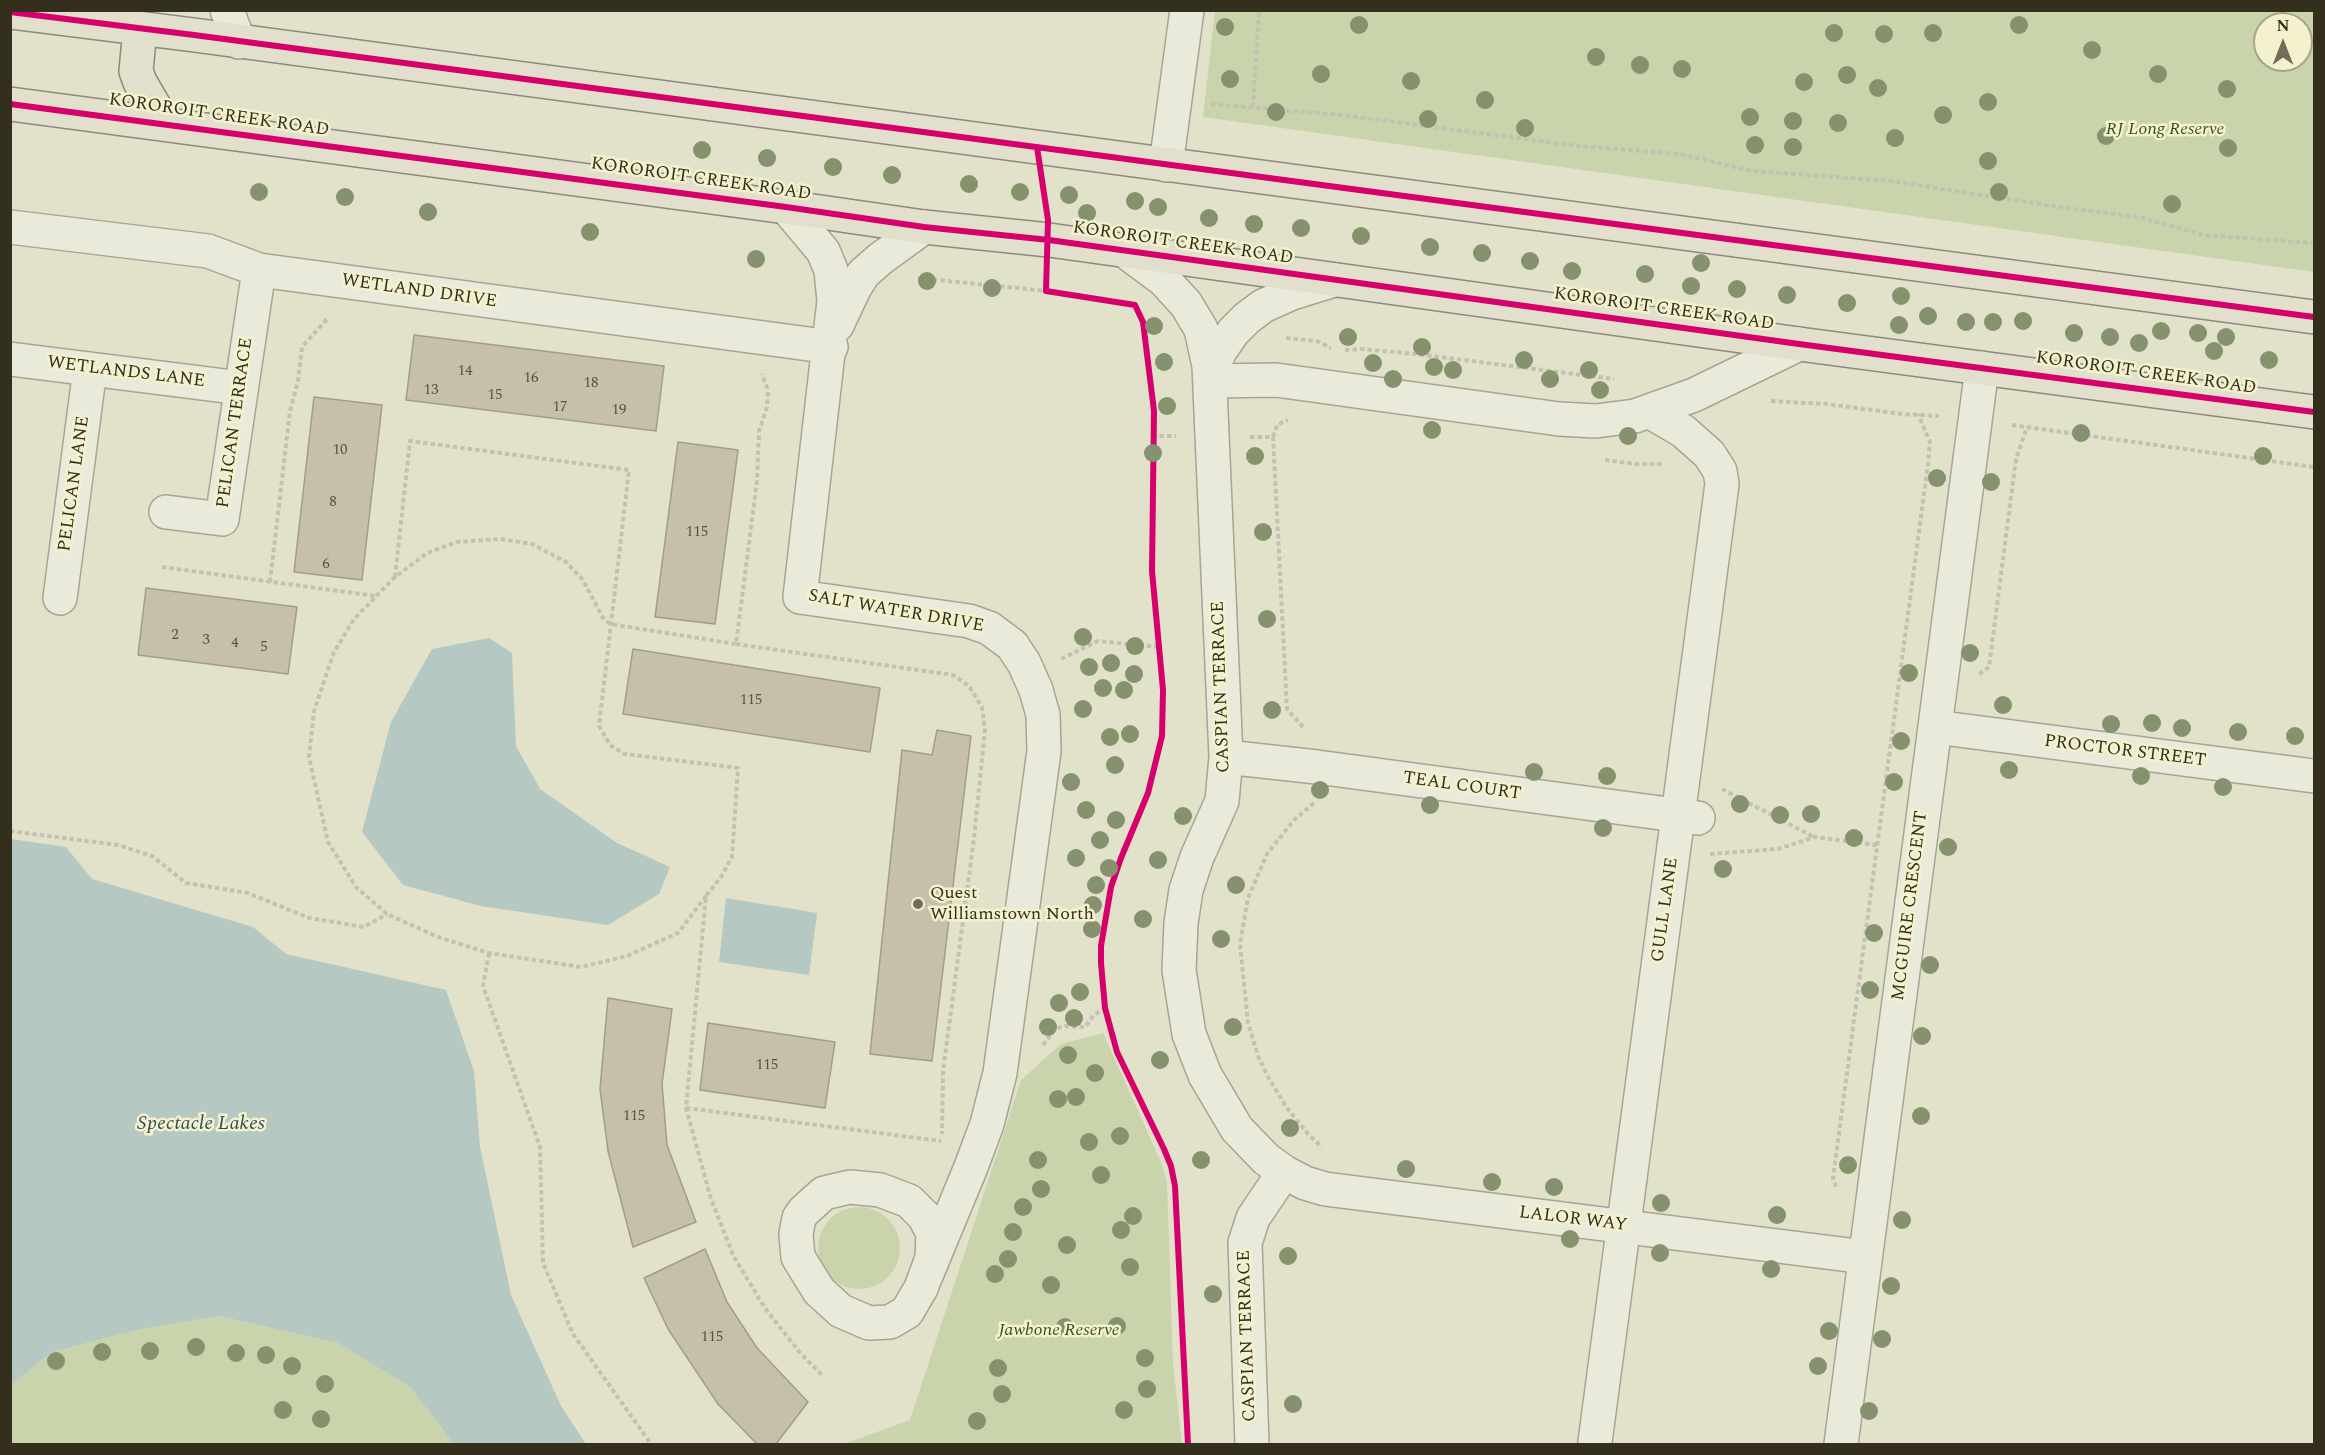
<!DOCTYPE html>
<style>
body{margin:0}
#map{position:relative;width:2325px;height:1455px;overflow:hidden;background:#e2e1ca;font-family:Spectral,serif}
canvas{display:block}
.frame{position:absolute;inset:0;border:12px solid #342e1c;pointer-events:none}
.north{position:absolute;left:2253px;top:12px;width:60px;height:60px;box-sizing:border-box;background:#f4f2ce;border:2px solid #a7a487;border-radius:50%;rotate:0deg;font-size:16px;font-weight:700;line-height:24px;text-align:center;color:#342e1c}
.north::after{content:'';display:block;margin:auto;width:21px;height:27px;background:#716d59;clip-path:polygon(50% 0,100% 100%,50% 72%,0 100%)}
</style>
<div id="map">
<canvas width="2325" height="1455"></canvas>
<div class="frame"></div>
<div class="north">N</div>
</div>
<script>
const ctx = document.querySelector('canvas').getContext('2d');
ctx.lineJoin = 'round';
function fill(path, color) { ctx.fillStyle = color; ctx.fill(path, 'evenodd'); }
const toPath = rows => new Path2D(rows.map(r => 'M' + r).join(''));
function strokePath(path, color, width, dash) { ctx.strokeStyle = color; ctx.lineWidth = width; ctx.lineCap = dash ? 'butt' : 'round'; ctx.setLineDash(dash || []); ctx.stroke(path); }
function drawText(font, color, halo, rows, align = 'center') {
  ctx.font = font + ' Spectral,serif'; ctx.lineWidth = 5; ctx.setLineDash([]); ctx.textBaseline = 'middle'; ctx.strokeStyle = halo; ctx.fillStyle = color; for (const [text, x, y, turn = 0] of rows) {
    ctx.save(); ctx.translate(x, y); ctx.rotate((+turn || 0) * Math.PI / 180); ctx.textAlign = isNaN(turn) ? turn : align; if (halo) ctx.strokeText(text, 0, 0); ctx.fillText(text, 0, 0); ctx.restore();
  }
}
const green = toPath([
 [1215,11,2314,11,2314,272,1203,117],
 [2265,24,2301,24,2301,60,2265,60],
 [1103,1033,1160,1160,1167,1182,1173,1365,1182,1444,844,1444,910,1420,1021,1080,1061,1044],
 '818 1248a41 41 0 1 1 82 0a41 41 0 1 1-82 0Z',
 [217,1316,338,1343,410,1387,454,1444,11,1444,11,1385,52,1352,141,1329]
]);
const water = toPath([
 [489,638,512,653,516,746,540,789,617,843,670,867,659,894,608,925,481,906,403,885,362,832,391,722,432,649],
 [11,839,66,847,92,879,253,927,286,954,446,990,474,1071,480,1147,511,1295,561,1406,586,1444,454,1444,410,1387,338,1343,218,1316,141,1329,52,1352,11,1385],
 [726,898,817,913,809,975,719,962]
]);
const building = toPath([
 [414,335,664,366,656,431,406,400,414,335],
 [314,397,382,405,362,580,294,572,314,397],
 [678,442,738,450,715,624,655,617,678,442],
 [146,588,297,607,288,674,138,655,146,588],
 [633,649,880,688,870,752,623,714,633,649],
 [937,730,971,736,932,1061,870,1054,902,750,932,755,937,730],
 [608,998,672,1009,662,1084,667,1145,696,1222,633,1247,608,1151,600,1089,608,998],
 [708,1023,835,1042,825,1108,700,1090,708,1023],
 [705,1249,727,1302,757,1348,808,1402,776,1444,757,1444,718,1404,668,1329,644,1278,705,1249]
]);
const path = toPath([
 [1211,104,1342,115,1578,146,1680,154,1752,171,1891,181,2059,207,2139,217,2203,235,2314,243],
 [1253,107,1259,10],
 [918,278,1046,291],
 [1286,338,1317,341,1331,348],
 [1345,350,1361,349,1416,354,1614,379],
 [1771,401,1826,404,1902,414,1939,416],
 [2012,425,2314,467],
 [1152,436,1176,436],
 [1250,437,1273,437,1287,709,1303,727],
 [1273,437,1277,425,1288,420],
 [1605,460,1636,464,1663,464],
 [162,567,376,596],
 [395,577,410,441,629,470,599,726,610,745,625,754,738,768,732,857,721,877,706,896,686,1108,711,1199,734,1257,765,1308,801,1354,822,1375],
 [270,582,290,411,298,381,302,347,329,317],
 [736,644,953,675,969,686,982,707,985,730,974,838,943,1071,942,1134],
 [1061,659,1098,641,1158,647],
 [1979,674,1989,667,2016,459,2027,427],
 [1722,789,1814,837],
 [1314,803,1294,820,1267,854,1248,898,1240,944,1248,1023,1258,1056,1268,1077,1287,1108,1308,1134,1322,1147],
 [10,831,118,845,152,856,186,883,248,893,309,918,364,927,387,914],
 [1710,854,1778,849,1815,837,1877,845],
 [706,896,678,933,627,956,581,967,489,953,438,937,387,914,356,887,328,842,309,757,314,711,334,652,354,619,395,577,427,553,457,542,501,539,532,544,566,562,583,580,603,618,610,624,736,644,757,481,759,431,767,407,768,390,762,374],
 [489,953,483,986,540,1147,543,1263,573,1334,651,1444],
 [1043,1045,1055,1029,1063,1026,1085,1027,1094,1015,1105,1008],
 [686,1108,941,1141],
 [1836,1187,1833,1178,1928,464,1930,442,1918,414]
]);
const minor = toPath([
 [227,10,239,42],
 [1166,165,1187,10],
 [786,207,823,251,831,270,834,301,800,597,969,621,989,628,1012,645,1024,663,1036,690,1043,715,1044,751,1000,1073,987,1124,971,1167,925,1278],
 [10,227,208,251,259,270,831,347],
 [1125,251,1164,280,1186,304,1201,329,1209,366,1226,757,1222,801,1197,857,1186,890,1181,923,1179,970,1189,1034,1205,1075,1237,1129,1266,1159,1284,1172,1253,1218,1245,1243,1252,1444],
 [837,325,854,289,863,274,880,259,924,227],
 [10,359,241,388],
 [1211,379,1213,366,1220,351,1233,332,1247,318,1263,306,1292,293,1334,280],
 [1210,381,1276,380,1559,419,1596,421,1635,416,1694,395,1799,344],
 [166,512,222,519,259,270],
 [60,598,90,369],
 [1935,727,2314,776],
 [1226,757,1317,767,1698,818],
 [1284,1172,1305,1183,1325,1189,1865,1257],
 [850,1187,880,1190,909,1201,924,1216,933,1233,932,1258,921,1288,907,1312,890,1322,869,1323,841,1311,819,1291,798,1257,796,1234,799,1218,804,1211,824,1193,850,1187],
 [1595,1442,1722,484,1720,471,1709,454,1683,431,1649,411],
 [1841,1444,1982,368]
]);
const major = toPath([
 [10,12,194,35,2314,317],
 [140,29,136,71,140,82,164,123],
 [10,104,786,207,924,227,1049,240,1799,344,2314,412]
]);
const cycleway = toPath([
 [10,12,194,35,2314,317],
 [10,104,786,207,924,227,1049,240,1799,344,2314,412],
 [1037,147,1048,220,1046,291,1135,305,1143,322,1154,411,1152,571,1163,690,1162,736,1148,793,1121,858,1111,887,1101,946,1101,963,1105,1008,1117,1052,1164,1149,1171,1166,1175,1186,1188,1444]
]);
const trees = [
 [1359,25],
 [2019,25],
 [1225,27],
 [1834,33],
 [1933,33],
 [1884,34],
 [2092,50],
 [1596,57],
 [1640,65],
 [1682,69],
 [1321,74],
 [2158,74],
 [1847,75],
 [1230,79],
 [1411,81],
 [1804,82],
 [1878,88],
 [2227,89],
 [1485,100],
 [1988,102],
 [1276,112],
 [1943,115],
 [1750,117],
 [1428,119],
 [1793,121],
 [1838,123],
 [1525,128],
 [2106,136],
 [1895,138],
 [1755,145],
 [1793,147],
 [2228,148],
 [702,150],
 [767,158],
 [1988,161],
 [833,167],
 [892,175],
 [969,184],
 [259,192],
 [1020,192],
 [1999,192],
 [1069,195],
 [345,197],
 [1135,201],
 [2172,204],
 [1158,207],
 [428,212],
 [1087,213],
 [1209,218],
 [1254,224],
 [1301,228],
 [590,232],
 [1361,236],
 [1430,247],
 [1482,253],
 [756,259],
 [1530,261],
 [1701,263],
 [1572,271],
 [1645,274],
 [927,281],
 [1691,286],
 [992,288],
 [1737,289],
 [1787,295],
 [1901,296],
 [1847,303],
 [1928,316],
 [2023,321],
 [1966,322],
 [1993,322],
 [1899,325],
 [1154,326],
 [2161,331],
 [2074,333],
 [2198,333],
 [1348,337],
 [2110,337],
 [2226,337],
 [2139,343],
 [1422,347],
 [2214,351],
 [1524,360],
 [2269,360],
 [1164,362],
 [1373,363],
 [1434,367],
 [1453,370],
 [1589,370],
 [1393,379],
 [1550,379],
 [1600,390],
 [1167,406],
 [1432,430],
 [2081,433],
 [1628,436],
 [1153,453],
 [1255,456],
 [2263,456],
 [1937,478],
 [1991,482],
 [1263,532],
 [1267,619],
 [1083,637],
 [1135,646],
 [1970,653],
 [1111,663],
 [1089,667],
 [1909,673],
 [1134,674],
 [1103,688],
 [1124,690],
 [2003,705],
 [1083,709],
 [1272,710],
 [2152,723],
 [2111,724],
 [2182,728],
 [2238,732],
 [1130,734],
 [2295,736],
 [1110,737],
 [1901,741],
 [1115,765],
 [2009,770],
 [1534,772],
 [1607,776],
 [2141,776],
 [1071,782],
 [1894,782],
 [2223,787],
 [1320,790],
 [1740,804],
 [1430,805],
 [1086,810],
 [1811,814],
 [1780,815],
 [1183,816],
 [1116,820],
 [1603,828],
 [1854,838],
 [1100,840],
 [1948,847],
 [1076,858],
 [1158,860],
 [1109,868],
 [1723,869],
 [1096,885],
 [1236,885],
 [1093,905],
 [1143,919],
 [1092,929],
 [1874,933],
 [1221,939],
 [1930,965],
 [1870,990],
 [1080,992],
 [1059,1003],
 [1074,1018],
 [1048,1027],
 [1233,1027],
 [1922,1036],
 [1068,1055],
 [1160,1060],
 [1095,1073],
 [1076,1097],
 [1058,1099],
 [1921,1116],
 [1290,1128],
 [1120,1136],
 [1089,1142],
 [1038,1160],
 [1201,1160],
 [1848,1165],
 [1406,1169],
 [1101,1175],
 [1492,1182],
 [1554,1187],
 [1041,1189],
 [1661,1203],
 [1023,1207],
 [1777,1215],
 [1133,1216],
 [1902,1220],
 [1121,1230],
 [1013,1232],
 [1570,1239],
 [1067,1245],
 [1660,1253],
 [1288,1256],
 [1008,1259],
 [1130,1267],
 [1771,1269],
 [995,1274],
 [1051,1285],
 [1891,1286],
 [1213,1294],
 [1117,1326],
 [1065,1327],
 [1829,1331],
 [1882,1339],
 [196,1347],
 [150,1351],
 [102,1352],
 [236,1353],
 [266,1355],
 [1145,1358],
 [56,1361],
 [292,1366],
 [1818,1366],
 [998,1368],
 [325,1384],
 [1147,1389],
 [1002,1394],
 [1293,1404],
 [283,1410],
 [1124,1410],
 [1869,1411],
 [321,1419],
 [977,1421]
];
const markers = [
 [918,904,6,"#716d59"]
];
const numberNames = [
 ["14",465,372],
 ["16",531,379],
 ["18",591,384],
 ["13",431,391],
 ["15",495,396],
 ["17",560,408],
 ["19",619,411],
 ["10",340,451],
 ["8",333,503],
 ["115",697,533],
 ["6",326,565],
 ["2",175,636],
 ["3",206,641],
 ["4",235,644],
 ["5",264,648],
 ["115",751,701],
 ["115",767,1066],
 ["115",634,1117],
 ["115",712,1338]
];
const streetNames = [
 ["KOROROIT CREEK ROAD",219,116,8],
 ["KOROROIT CREEK ROAD",701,180,8],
 ["KOROROIT CREEK ROAD",1183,244,8],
 ["WETLAND DRIVE",419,292,8],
 ["KOROROIT CREEK ROAD",1664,310,8],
 ["WETLANDS LANE",126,373,7],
 ["KOROROIT CREEK ROAD",2146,374,8],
 ["PELICAN TERRACE",236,423,-82],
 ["PELICAN LANE",75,484,-82],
 ["SALT WATER DRIVE",896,612,10],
 ["CASPIAN TERRACE",1222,687,-92],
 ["PROCTOR STREET",2125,752,7],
 ["TEAL COURT",1462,787,8],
 ["MCGUIRE CRESCENT",1911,906,-83],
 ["GULL LANE",1666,910,-82],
 ["LALOR WAY",1573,1220,7],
 ["CASPIAN TERRACE",1248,1336,-92]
];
const parkNames = [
 ["RJ Long Reserve",2165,130],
 ["Jawbone Reserve",1059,1331]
];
const poiNames = [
 ["Quest",930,894],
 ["Williamstown North",930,915]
];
const waterNames = [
 ["Spectacle Lakes",201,1125]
];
fill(green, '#cad4ac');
fill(water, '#b5c8c1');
fill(building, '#c5bfab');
strokePath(building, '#a29c89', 1.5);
strokePath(minor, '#a7a494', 36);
strokePath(major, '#8c8a7a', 36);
strokePath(path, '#c3c1b2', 4, [4.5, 3]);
strokePath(minor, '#eaeadb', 33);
strokePath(major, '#e2e0cc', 33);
strokePath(cycleway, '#d6006c', 6);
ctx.fillStyle = '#86916e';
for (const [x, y] of trees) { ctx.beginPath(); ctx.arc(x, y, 9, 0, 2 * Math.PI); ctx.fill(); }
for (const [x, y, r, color] of markers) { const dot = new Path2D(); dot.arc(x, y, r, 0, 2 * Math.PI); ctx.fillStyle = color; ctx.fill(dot); strokePath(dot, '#f4f2ce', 2); }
drawText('15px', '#585240', null, numberNames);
drawText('18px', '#342e1c', '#f4f2ce', streetNames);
drawText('italic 18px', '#3a5023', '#f4f2ce', parkNames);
drawText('18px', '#342e1c', '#f4f2ce', poiNames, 'left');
drawText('italic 20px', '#2b4d54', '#f4f2ce', waterNames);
</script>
